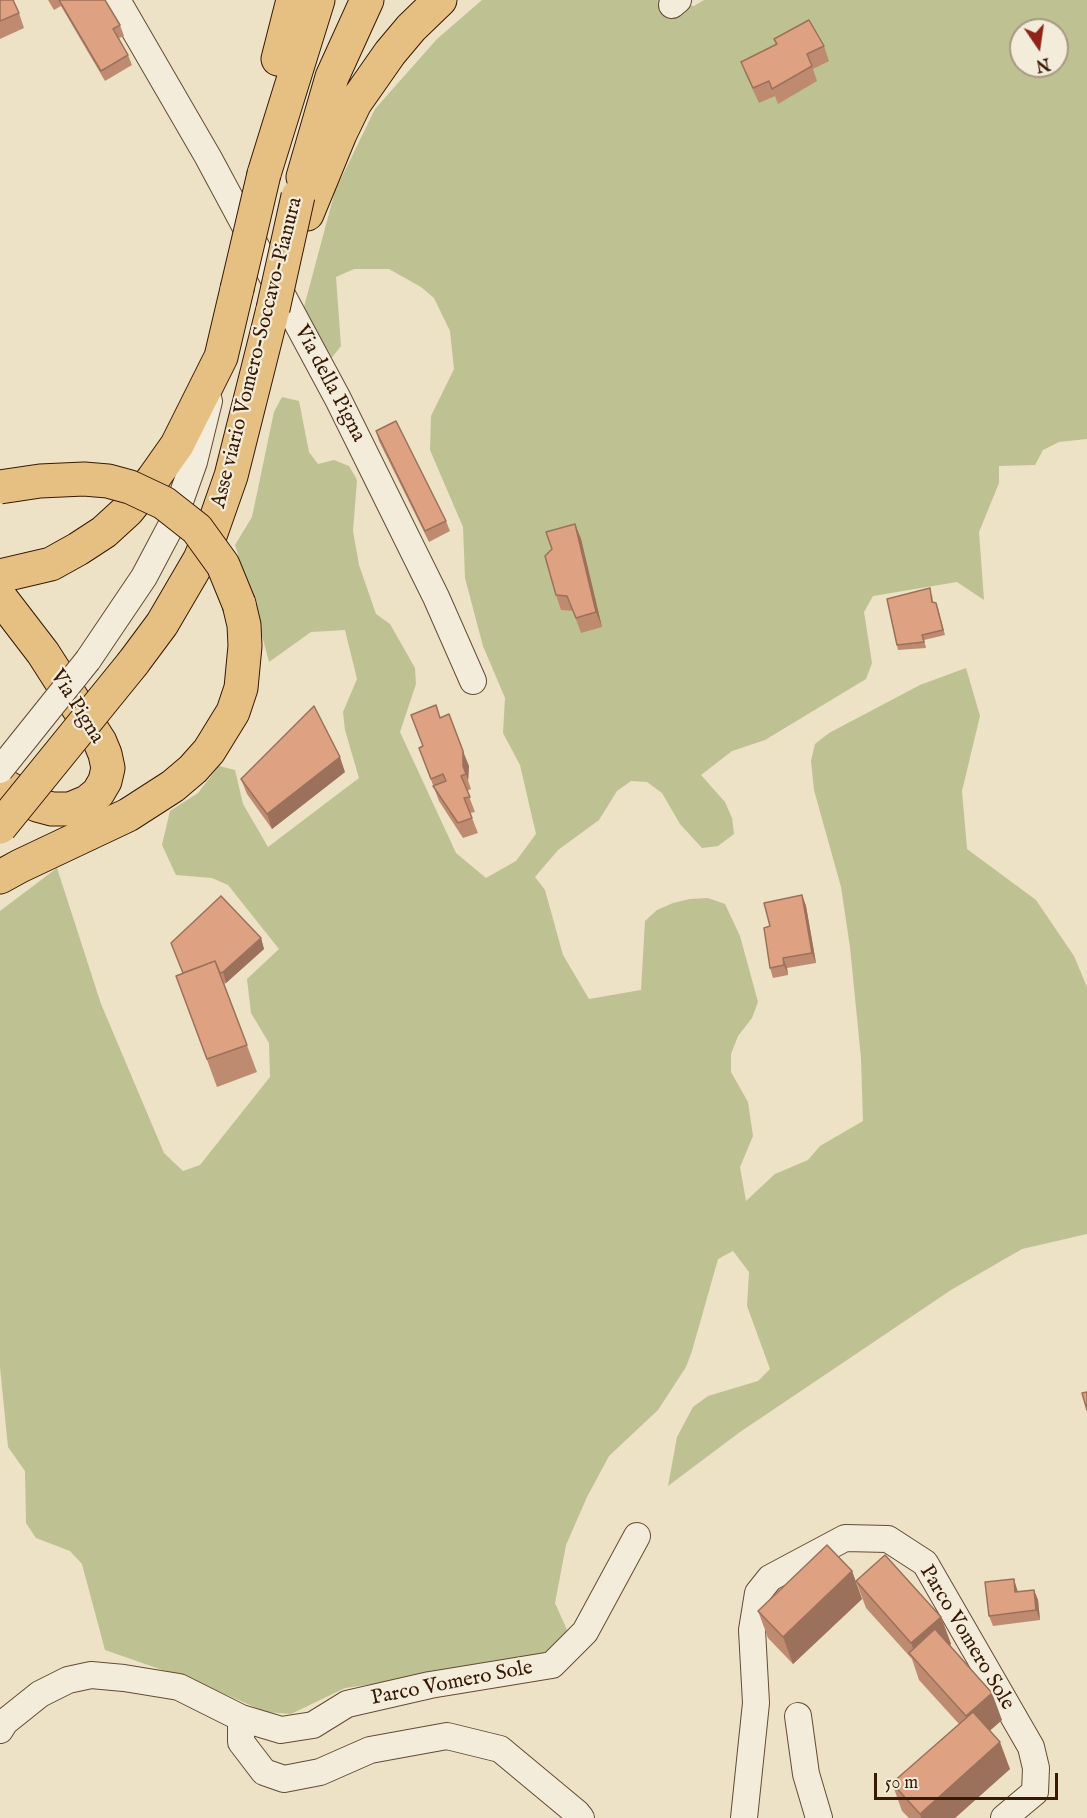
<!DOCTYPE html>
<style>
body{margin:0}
#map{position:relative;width:1087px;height:1818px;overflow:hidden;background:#ede1c6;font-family:"IM FELL English",serif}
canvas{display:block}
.north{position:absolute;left:1009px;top:18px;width:60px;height:60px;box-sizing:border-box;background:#f3ecda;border:2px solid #a89884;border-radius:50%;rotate:167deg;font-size:16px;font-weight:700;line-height:24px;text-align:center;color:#371904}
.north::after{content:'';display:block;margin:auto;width:21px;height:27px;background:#8f2418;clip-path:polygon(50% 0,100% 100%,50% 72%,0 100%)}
.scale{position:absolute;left:874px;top:1773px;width:184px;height:27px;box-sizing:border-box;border:3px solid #371904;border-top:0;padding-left:8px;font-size:18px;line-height:21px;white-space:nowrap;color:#371904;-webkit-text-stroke:4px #f3ecda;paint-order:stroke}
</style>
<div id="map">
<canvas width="1087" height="1818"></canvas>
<div class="north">N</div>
<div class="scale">50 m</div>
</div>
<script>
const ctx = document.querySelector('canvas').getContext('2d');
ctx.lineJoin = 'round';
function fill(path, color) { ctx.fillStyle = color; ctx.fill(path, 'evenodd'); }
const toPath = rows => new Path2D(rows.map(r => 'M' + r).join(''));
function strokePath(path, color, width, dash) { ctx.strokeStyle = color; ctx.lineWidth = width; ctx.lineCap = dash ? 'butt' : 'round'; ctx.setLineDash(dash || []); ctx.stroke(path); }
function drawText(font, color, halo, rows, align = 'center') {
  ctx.font = font + ' "IM FELL English",serif'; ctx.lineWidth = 4.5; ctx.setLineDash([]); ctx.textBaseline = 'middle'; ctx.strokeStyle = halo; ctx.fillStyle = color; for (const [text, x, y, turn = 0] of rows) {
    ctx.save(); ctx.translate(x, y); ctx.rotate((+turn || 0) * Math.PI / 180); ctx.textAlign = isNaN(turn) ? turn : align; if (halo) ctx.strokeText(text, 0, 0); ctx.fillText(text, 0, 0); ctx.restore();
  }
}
const green = toPath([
 [482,0,664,0,694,6,704,0,1087,0,1087,439,1059,442,1043,450,1035,465,999,466,999,483,979,532,984,600,957,582,873,596,864,612,872,663,866,679,765,740,732,751,701,775,725,802,732,818,734,834,718,846,702,848,680,824,662,793,647,782,631,781,617,791,599,820,558,850,535,877,545,890,563,955,589,999,641,990,645,921,657,910,673,903,690,899,708,898,725,904,740,936,758,1002,752,1018,738,1036,731,1054,731,1072,748,1102,753,1136,740,1167,746,1201,775,1174,808,1160,820,1146,863,1121,861,1058,850,947,841,887,814,790,811,761,815,744,829,733,920,685,966,668,980,716,962,791,967,849,1036,900,1074,956,1087,987,1087,1234,1022,1249,951,1290,740,1432,668,1486,677,1437,693,1407,708,1396,758,1381,770,1369,747,1306,749,1272,733,1251,718,1259,692,1351,686,1367,658,1410,609,1456,587,1497,566,1545,555,1603,571,1639,546,1660,345,1688,291,1714,266,1712,197,1682,105,1650,82,1564,70,1551,36,1538,26,1523,25,1471,8,1447,0,1367,0,911,57,868,101,1004,164,1153,183,1171,200,1165,270,1077,269,1043,251,1013,247,979,279,949,228,885,212,878,176,875,162,845,170,811,198,793,219,766,235,770,243,804,268,847,359,778,345,730,343,712,357,679,345,630,311,632,269,662,253,601,235,545,252,517,274,412,282,397,299,401,309,452,318,464,334,460,349,466,357,480,353,531,359,565,376,614,390,624,415,668,416,684,400,732,456,853,486,878,516,861,536,834,520,765,503,733,505,698,483,646,465,578,463,527,430,450,431,416,454,369,450,331,434,298,421,287,389,269,354,269,336,277,341,346,330,360,304,307,335,191,375,109,437,39],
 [1021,30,1057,30,1057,66,1021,66]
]);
const minor = toPath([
 [117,0,208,157,338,399,436,597,473,681],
 [672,5,678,0],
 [88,660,144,577,172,524,194,462,209,401],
 [798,1716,806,1774,819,1818],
 [241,1718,241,1742,264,1772,284,1779,320,1772,370,1750,447,1736,500,1749,577,1813,581,1818],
 [0,1730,5,1722,40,1694,68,1680,91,1675,124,1678,179,1687,241,1718,281,1730,313,1725,347,1704,430,1685,552,1665,585,1632,637,1536],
 [744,1818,756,1703,752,1630,758,1593,770,1578,845,1538,888,1539,925,1563,1031,1747,1036,1768,1035,1792,1004,1818]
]);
const major = toPath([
 [0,597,43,653,100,742,105,754,108,768,105,781,98,793,87,802,70,809,52,809,37,805,0,783]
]);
const highway = toPath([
 [278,59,293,0],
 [264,174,318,0],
 [303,177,332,77,367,0],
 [307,214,340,134,355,103,390,53,411,28,440,0],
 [0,576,51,564,78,549,104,532,128,510,153,479,177,445,221,357,237,289],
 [133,663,162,624,200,559,211,533,231,476,273,309],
 [0,877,20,866,128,815,173,786,193,769,209,751,233,712,241,688,245,646,244,625,239,604]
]);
const minorBridge = toPath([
 [0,770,88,660]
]);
const highwayBridge = toPath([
 [237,289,264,174],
 [273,309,298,196],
 [0,487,40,481,84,479,108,481,130,487,164,503,197,529,223,565,239,604],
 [0,827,133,663]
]);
const wall = toPath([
 [0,0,19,13,24,28,0,39],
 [48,0,105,0,120,25,124,36,119,38,128,55,132,65,105,81,61,6,54,10],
 [774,39,824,46,829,61,813,69,817,81,778,104,775,96,759,103,747,77,741,62,776,45],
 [376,431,446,521,450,531,429,542,379,441],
 [575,524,581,539,602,627,581,633,573,611,561,610,556,595],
 [932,594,933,602,938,608,945,635,924,640,926,648,898,650,897,645],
 [411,715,440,718,469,766,468,781,471,789,467,791,475,812,470,813,478,833,463,838,439,801,419,748,423,746],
 [345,772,272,829,247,794,241,779],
 [802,895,806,906,816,963,787,968,788,975,773,978,770,968,770,926],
 [261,938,264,949,226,983,224,984,257,1072,217,1087,176,976],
 [852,1571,862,1599,793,1664,768,1638,758,1611],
 [856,1581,941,1617,951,1644,950,1645,1002,1720,989,1731,1010,1769,955,1818,909,1818,902,1811,892,1783,959,1724,919,1680,912,1659,866,1608],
 [1017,1589,1018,1592,1034,1590,1038,1600,1040,1620,993,1626,989,1616]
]);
const shadedWall = toPath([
 [575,524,581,539,602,627,596,612],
 [463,751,469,766,468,781,471,789,463,766],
 [340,757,345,772,272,829,267,814],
 [802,895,806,906,816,963,812,953],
 [261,938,264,949,226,983,223,972],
 [783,958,787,968,788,975,784,965],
 [852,1571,862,1599,793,1664,783,1637],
 [1014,1579,1017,1589,1019,1602,1015,1592],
 [1034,1590,1038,1600,1040,1620,1036,1610],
 [941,1617,951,1644,923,1668,919,1663,911,1643],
 [992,1693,1002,1720,976,1743,966,1716],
 [1000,1742,1010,1769,955,1818,921,1818,920,1814]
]);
const building = toPath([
 [0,0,13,0,19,13,0,21,0,0],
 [59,0,105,0,120,25,113,29,128,55,101,71,59,0],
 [809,20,824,46,807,54,812,66,772,89,769,81,753,88,741,62,777,44,774,39,809,20],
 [396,421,446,521,425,531,376,431,396,421],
 [575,524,596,612,576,618,567,596,556,595,545,556,552,549,546,532,575,524],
 [930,588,932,602,936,603,943,630,922,635,924,642,897,645,887,599,930,588],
 [436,705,440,718,449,714,463,751,463,766,466,774,461,776,470,797,464,798,472,818,458,823,433,786,446,781,443,774,431,779,419,748,423,746,411,715,436,705],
 [314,706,340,757,267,814,241,779,314,706],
 [802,895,812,953,783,958,784,965,770,968,764,928,770,926,764,903,802,895],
 [221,896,261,938,223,972,220,973,215,961,183,973,171,943,221,896],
 [215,961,247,1045,207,1059,176,976,215,961],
 [1087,1392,1087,1410,1082,1393,1087,1392],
 [827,1545,852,1571,783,1637,758,1611,827,1545],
 [885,1555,941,1617,911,1643,856,1581,885,1555],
 [1014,1579,1015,1592,1034,1590,1036,1610,989,1616,985,1582,1014,1579],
 [935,1629,992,1693,966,1716,909,1653,935,1629],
 [973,1712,1000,1742,920,1814,892,1783,973,1712]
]);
const streetNames = [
 ["Asse viario Vomero-Soccavo-Pianura",258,353,-76],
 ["Via della Pigna",329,384,62],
 ["Via Pigna",76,707,58],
 ["Parco Vomero Sole",966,1638,59],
 ["Parco Vomero Sole",452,1684,-11]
];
fill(green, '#bec191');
strokePath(minor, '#644b34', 28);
strokePath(major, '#371904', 35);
strokePath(highway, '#371904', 35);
strokePath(minor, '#f3ecda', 26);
strokePath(major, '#e6c083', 33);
strokePath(highway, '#e6c083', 33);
strokePath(minorBridge, '#644b34', 28, []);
strokePath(highwayBridge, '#371904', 35, []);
strokePath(minorBridge, '#f3ecda', 26);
strokePath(highwayBridge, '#e6c083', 33);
fill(wall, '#bf8b70');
fill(shadedWall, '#9b715b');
fill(building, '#dea282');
strokePath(building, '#9b715b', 1.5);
drawText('21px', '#371904', '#f3ecda', streetNames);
</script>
